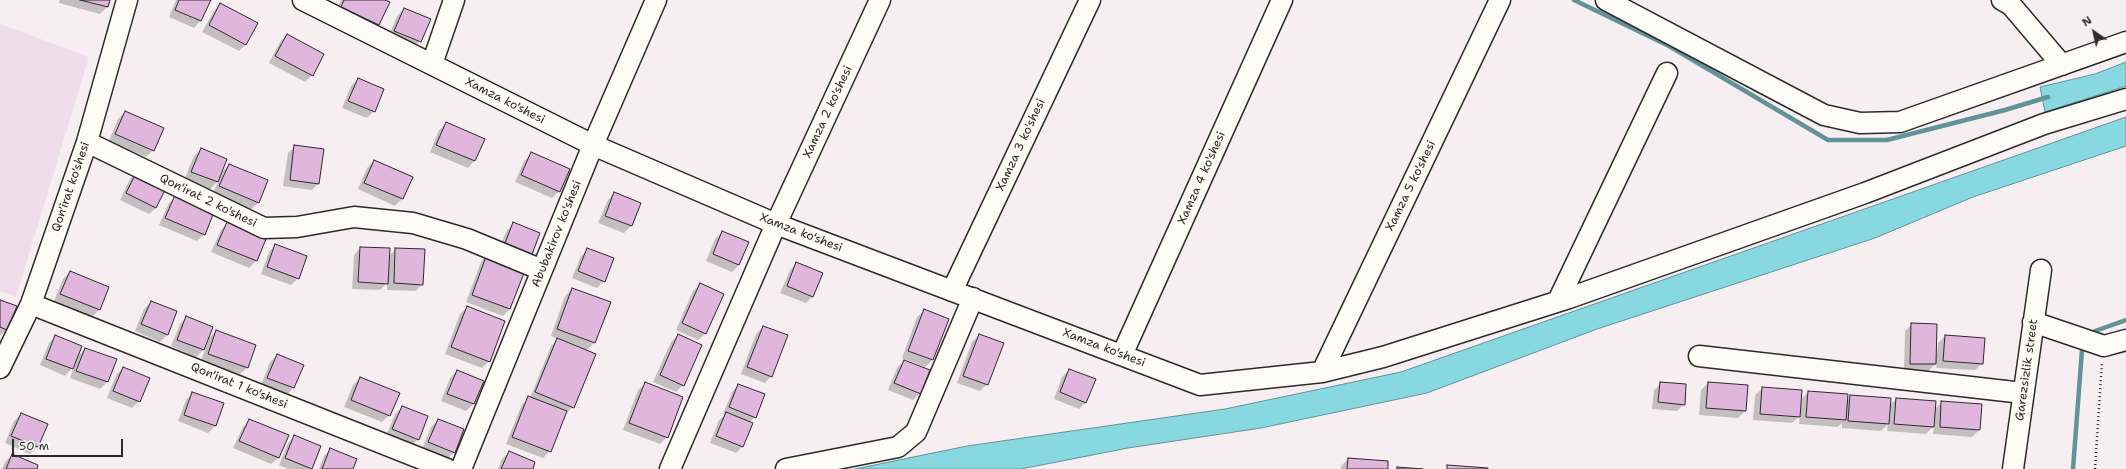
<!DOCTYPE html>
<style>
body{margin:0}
#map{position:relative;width:2126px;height:469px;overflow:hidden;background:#f7eef2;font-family:"Shantell Sans",sans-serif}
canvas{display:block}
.north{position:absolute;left:2074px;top:12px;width:40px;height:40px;-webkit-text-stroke:3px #fdfcf7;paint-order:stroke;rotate:326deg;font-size:11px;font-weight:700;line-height:16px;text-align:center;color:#2b2b2b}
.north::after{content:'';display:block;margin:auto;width:14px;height:18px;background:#2b2b2b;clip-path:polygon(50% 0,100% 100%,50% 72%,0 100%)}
.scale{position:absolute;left:12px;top:439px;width:111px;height:18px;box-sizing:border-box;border:2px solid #2b2b2b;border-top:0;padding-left:5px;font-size:12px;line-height:14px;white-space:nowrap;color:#2b2b2b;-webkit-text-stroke:3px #fdfcf7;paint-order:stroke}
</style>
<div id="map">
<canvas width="2126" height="469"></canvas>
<div class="north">N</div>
<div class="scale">50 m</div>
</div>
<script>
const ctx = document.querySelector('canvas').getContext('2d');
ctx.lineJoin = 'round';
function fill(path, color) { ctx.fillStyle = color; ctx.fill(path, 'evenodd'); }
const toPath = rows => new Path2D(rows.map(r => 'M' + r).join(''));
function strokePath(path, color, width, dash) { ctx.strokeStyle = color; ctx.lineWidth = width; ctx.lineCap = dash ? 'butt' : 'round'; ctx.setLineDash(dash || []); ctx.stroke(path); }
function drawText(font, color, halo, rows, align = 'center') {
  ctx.font = font + ' "Shantell Sans",sans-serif'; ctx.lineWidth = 3.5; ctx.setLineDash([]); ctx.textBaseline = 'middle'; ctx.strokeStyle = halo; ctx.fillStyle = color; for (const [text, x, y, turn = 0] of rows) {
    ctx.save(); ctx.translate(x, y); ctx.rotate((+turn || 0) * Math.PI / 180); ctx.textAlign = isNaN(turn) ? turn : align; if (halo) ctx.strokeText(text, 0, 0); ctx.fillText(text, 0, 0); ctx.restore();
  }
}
const built = toPath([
 [0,24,89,57,16,297,0,291]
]);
const water = toPath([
 [2126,62,2126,86,2045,112,2040,87,2095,74,2126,62],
 [2126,117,2126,146,1973,197,1875,238,1597,329,1427,393,1261,428,1128,448,1021,469,855,469,967,446,1225,409,1401,372,2126,117]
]);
const shadow = toPath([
 [60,0,109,0,107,7,100,14,59,3],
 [176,0,210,0,200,21,194,28,169,17],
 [341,0,382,0,379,24,372,31,334,14],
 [220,4,246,44,239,51,202,32,214,11],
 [404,9,420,41,413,48,388,38,397,16],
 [287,35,312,75,305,82,269,63,280,42],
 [358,79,374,111,367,118,342,108,351,86],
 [125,112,153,150,146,157,109,141,118,119],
 [446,123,484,139,474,161,468,168,430,152,439,130],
 [295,146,319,183,312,190,283,186,288,153],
 [201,149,220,174,229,165,267,181,258,203,251,209,213,193,219,180,210,189,185,178,194,156],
 [531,154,559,191,552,198,515,182,524,161],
 [374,161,411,177,402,199,395,206,358,189,367,168],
 [137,172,156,208,149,214,120,200,130,179],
 [614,193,640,203,631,226,624,233,598,223,608,200],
 [176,197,204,234,197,241,159,225,169,203],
 [227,223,265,239,256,261,249,268,211,252,221,230],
 [514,224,539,234,497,253,507,230],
 [722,232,739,265,732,272,706,261,715,239],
 [275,245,298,278,291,285,261,274,269,252],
 [360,248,389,256,396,249,422,284,416,291,387,290,387,283,380,290,352,289,354,255],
 [588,249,604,281,597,288,572,278,581,256],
 [487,255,510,309,503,316,466,302,481,262],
 [796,264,813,296,806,303,780,293,790,270],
 [70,272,108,288,99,310,92,317,54,301,63,279],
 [700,284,705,334,698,340,676,330,693,291],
 [572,289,609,303,594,343,586,351,573,407,565,414,550,451,543,458,506,444,522,404,530,398,551,346,558,339,551,336,565,296],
 [0,301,7,329,0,336],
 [151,302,176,312,167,335,160,342,135,331,144,309],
 [467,308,489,361,482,368,445,354,460,314],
 [924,311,948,319,932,360,925,367,902,358,917,317],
 [187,317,212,327,203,350,196,357,171,346,180,324],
 [1912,324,1936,354,1937,354,1938,343,1945,336,1982,364,1975,370,1936,368,1937,363,1928,371,1904,370,1905,331],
 [763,327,771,376,765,383,741,374,756,334],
 [216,331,247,368,240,374,201,361,209,338],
 [678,335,683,385,676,392,653,382,671,342],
 [979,335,987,384,980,391,957,383,972,342],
 [56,336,76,358,85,349,107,382,100,389,70,378,74,366,65,376,40,365,49,343],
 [277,355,293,388,287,395,261,385,270,362],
 [904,361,920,393,913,400,888,390,897,368],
 [123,368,139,401,132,408,107,398,116,375],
 [1069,370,1086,402,1079,409,1054,399,1062,377],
 [457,371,482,381,473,404,466,411,441,401,450,378],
 [360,378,389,415,382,422,344,407,353,385],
 [1661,383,1684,404,1677,411,1652,409,1654,390],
 [1708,383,1745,411,1738,418,1699,415,1701,390],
 [645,384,667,437,660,444,623,430,638,390],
 [738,385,764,395,755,417,749,423,743,446,736,453,710,443,719,420,725,415,723,414,732,392],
 [1762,389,1801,400,1808,392,1847,400,1851,396,1889,406,1896,399,1935,409,1942,402,1979,430,1972,437,1933,434,1934,426,1926,434,1887,431,1888,424,1881,431,1842,428,1842,423,1838,427,1799,424,1800,416,1792,423,1753,420,1755,395],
 [193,393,223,404,215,426,208,433,178,421,186,400],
 [402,407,418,439,411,446,386,436,395,414],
 [21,414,46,424,37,447,30,454,5,443,14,421],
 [250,420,287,436,278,458,271,464,233,448,243,427],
 [438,420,454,452,447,459,422,449,431,427],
 [295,436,320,446,310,469,288,469,279,465,288,443],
 [331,449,352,469,319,469,324,456],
 [509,452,532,469,498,469,502,459],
 [12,455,36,469,2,469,5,462],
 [1348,459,1387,469,1341,469,1341,466]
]);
const stream = toPath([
 [1574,0,1669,46,1828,140,1887,140,2005,110,2048,97],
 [2095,331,2126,320],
 [2073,469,2082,350]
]);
const building = toPath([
 [80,0,110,0,108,7,80,0],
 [179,0,211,0,201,21,175,10,179,0],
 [344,0,385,0,390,2,379,25,341,7,344,0],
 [220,3,258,23,246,45,209,25,220,3],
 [404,8,431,19,421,42,394,31,404,8],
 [287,34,324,54,313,76,275,56,287,34],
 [358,78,384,89,375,112,348,101,358,78],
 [125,111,164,128,154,151,115,134,125,111],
 [446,122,485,139,475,161,436,145,446,122],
 [294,145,324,149,319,184,290,180,294,145],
 [201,148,227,159,218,182,191,172,201,148],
 [531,152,570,169,560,192,521,175,531,152],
 [374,160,413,177,403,199,364,183,374,160],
 [229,164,268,180,259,203,219,186,229,164],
 [137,171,167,186,156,208,126,193,137,171],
 [614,192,641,203,632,226,605,216,614,192],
 [175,195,214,212,205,235,165,218,175,195],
 [227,222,266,239,257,261,217,245,227,222],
 [513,222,540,233,531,257,504,246,513,222],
 [722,231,749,242,739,265,713,254,722,231],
 [275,244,307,256,299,279,267,267,275,244],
 [360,247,390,248,388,284,358,282,360,247],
 [395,248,425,249,423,285,394,283,395,248],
 [587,248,614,258,605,282,578,271,587,248],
 [487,254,526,268,510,309,472,295,487,254],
 [796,262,823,273,813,297,787,286,796,262],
 [70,271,109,287,100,310,60,294,70,271],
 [700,283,724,294,706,334,682,323,700,283],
 [572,288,611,302,595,343,557,329,572,288],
 [0,300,17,306,7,330,0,327,0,300],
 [151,301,177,311,168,335,141,324,151,301],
 [467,306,505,321,490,362,451,347,467,306],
 [924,309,949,319,933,360,908,351,924,309],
 [186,316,213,327,204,350,177,340,186,316],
 [1911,323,1937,324,1936,364,1910,364,1911,323],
 [763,326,788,335,772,377,747,367,763,326],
 [216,330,256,345,248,368,208,354,216,330],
 [678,334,702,345,684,386,660,375,678,334],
 [979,334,1004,343,988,385,963,376,979,334],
 [55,335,82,346,73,369,46,359,55,335],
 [1945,335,1985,338,1983,364,1943,361,1945,335],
 [557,338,596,354,574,408,535,392,557,338],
 [85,348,117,359,108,382,76,371,85,348],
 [277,354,304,365,294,388,267,378,277,354],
 [904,360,930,370,921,394,894,383,904,360],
 [123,367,150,378,140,402,113,391,123,367],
 [1069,369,1096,379,1086,403,1060,392,1069,369],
 [457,370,484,381,474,404,447,394,457,370],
 [360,377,400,393,390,416,351,400,360,377],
 [645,382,683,397,668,438,629,423,645,382],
 [1660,382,1686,384,1685,405,1658,402,1660,382],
 [1708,382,1748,385,1746,411,1706,408,1708,382],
 [738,384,765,394,756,418,729,407,738,384],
 [1762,387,1802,390,1800,417,1760,414,1762,387],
 [1808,391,1848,394,1846,420,1806,417,1808,391],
 [192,392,224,403,216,426,184,415,192,392],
 [1850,395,1891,398,1889,424,1848,421,1850,395],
 [528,396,567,411,551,452,512,437,528,396],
 [1896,398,1936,401,1934,427,1894,424,1896,398],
 [1941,401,1982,404,1980,430,1940,427,1941,401],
 [402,406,428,416,419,440,392,429,402,406],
 [726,412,753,423,743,447,716,436,726,412],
 [21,413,48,424,38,447,11,436,21,413],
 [249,419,289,435,279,458,239,441,249,419],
 [438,419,464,429,455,453,428,442,438,419],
 [294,435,321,446,312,469,285,458,294,435],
 [330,448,357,459,353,469,322,469,330,448],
 [509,451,535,462,533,469,501,469,509,451],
 [12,454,38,465,37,469,6,469,12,454],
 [1348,458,1388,461,1388,469,1347,469,1348,458],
 [1447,465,1488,468,1488,469,1447,469,1447,465],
 [1397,467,1423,469,1397,469,1397,467]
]);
const path = toPath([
 [2095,469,2102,362]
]);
const minor = toPath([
 [303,0,593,145,776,224,1200,385,1322,372,1383,357,1569,298,1865,193,2044,124,2126,99],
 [1606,0,1824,115,1860,123,1900,122,2126,42],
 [2002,0,2011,5,2062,65],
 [432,64,454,0],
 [87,142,264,228,297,227,354,217,413,223,467,239,542,270],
 [952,291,1090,0],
 [1558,301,1667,73],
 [31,304,447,469],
 [2033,322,2104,346,2126,340],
 [1122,355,1282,0],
 [1699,356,2023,393],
 [0,368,31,304,87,142,127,0],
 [1322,372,1500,0],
 [461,469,593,145,656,0],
 [670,469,776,224,880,0],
 [786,469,898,447,916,432,973,298],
 [2013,469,2041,270]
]);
const streetNames = [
 ["Xamza ko'shesi",505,101,27],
 ["Xamza 2 ko'shesi",828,112,-65],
 ["Xamza 3 ko'shesi",1021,145,-65],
 ["Xamza 4 ko'shesi",1202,178,-66],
 ["Xamza 5 ko'shesi",1411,186,-64],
 ["Qon'irat ko'shesi",71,187,-71],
 ["Qon'irat 2 ko'shesi",208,201,26],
 ["Xamza ko'shesi",801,233,21],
 ["Abubakirov ko'shesi",557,234,-68],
 ["Xamza ko'shesi",1104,348,21],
 ["Garezsizlik street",2027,370,-82],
 ["Qon'irat 1 ko'shesi",239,386,22]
];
fill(built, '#f0ddec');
fill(water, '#87d8e0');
strokePath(water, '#629398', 1);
fill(shadow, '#0003');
strokePath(stream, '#629398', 4.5);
fill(building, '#e0b6dd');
strokePath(building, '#2b2b2b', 1);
strokePath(minor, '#2b2b2b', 23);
strokePath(path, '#2b2b2b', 2.5, [1, 3]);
strokePath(minor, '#fdfcf7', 20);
drawText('12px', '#2b2b2b', '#fdfcf7', streetNames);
</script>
